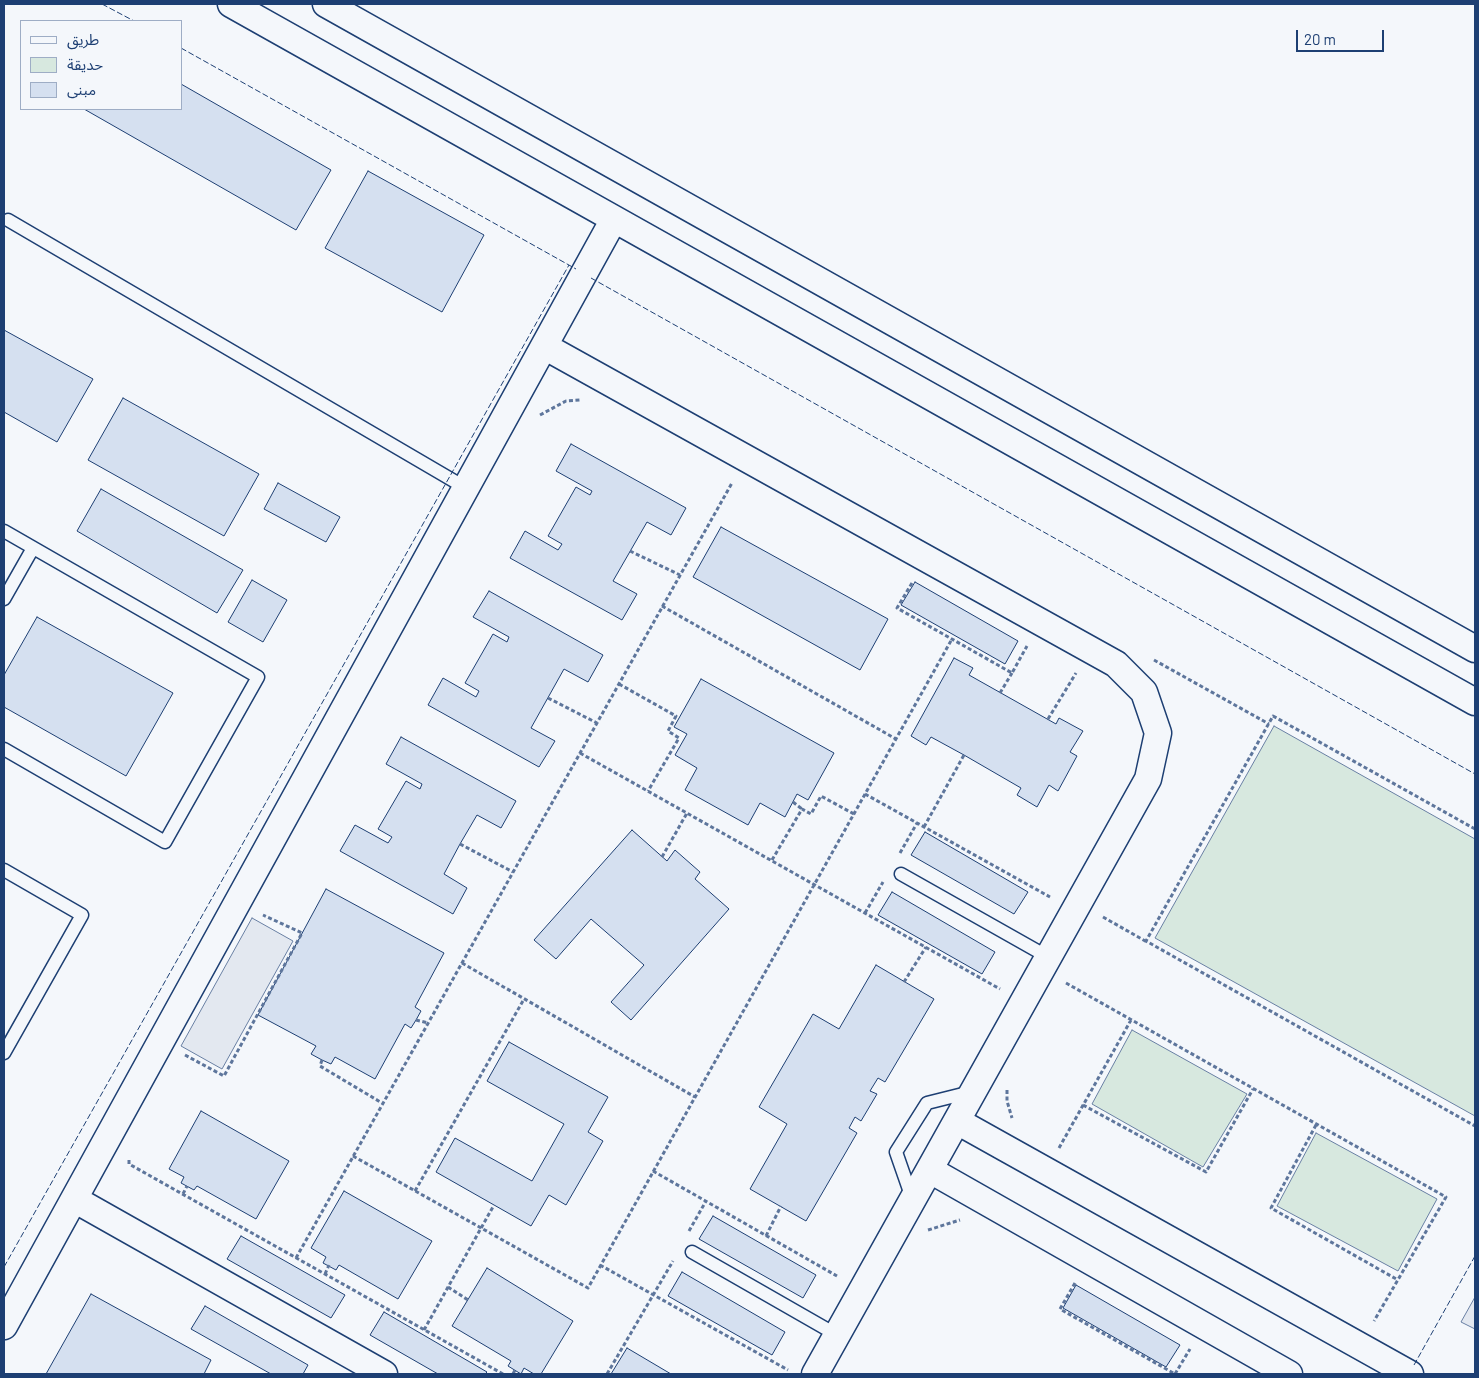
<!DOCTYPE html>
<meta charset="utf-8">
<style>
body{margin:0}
#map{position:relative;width:1479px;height:1378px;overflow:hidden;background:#f4f7fb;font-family:Barlow,"Noto Sans Arabic",sans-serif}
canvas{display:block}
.frame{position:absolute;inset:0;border:5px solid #1d3f73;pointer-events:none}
.legend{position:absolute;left:20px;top:20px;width:162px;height:90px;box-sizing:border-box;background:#f4f7fb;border:1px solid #9eadc5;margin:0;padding:6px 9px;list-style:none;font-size:15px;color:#1d3f73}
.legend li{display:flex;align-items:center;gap:10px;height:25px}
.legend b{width:25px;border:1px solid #9eadc5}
.scale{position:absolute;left:1296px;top:30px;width:88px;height:22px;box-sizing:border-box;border:2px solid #1d3f73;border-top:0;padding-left:6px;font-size:15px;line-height:18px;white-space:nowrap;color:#1d3f73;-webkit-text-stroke:4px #f4f7fb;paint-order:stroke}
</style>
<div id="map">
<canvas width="1479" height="1378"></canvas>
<div class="frame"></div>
<ul class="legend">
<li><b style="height:6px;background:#f4f7fb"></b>طريق</li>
<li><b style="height:14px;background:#d7e8df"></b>حديقة</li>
<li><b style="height:14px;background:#d5e0f0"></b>مبنى</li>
</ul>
<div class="scale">20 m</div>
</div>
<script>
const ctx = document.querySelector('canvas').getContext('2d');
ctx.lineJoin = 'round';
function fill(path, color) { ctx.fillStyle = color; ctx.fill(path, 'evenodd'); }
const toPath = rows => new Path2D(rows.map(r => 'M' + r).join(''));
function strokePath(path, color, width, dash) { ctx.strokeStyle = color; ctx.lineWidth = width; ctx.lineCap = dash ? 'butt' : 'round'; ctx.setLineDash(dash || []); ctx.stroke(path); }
const green = toPath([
 [1274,726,1475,839,1475,1116,1155,938,1274,726],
 [1132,1030,1247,1094,1203,1167,1092,1104,1132,1030],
 [1316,1133,1437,1199,1398,1271,1277,1206,1316,1133]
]);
const parking = toPath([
 [252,918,293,941,222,1069,181,1046,252,918],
 [1475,1297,1475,1329,1461,1322,1475,1297]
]);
const building = toPath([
 [181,84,331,170,296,230,84,109,181,109,181,84],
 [368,171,484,235,442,312,325,248,368,171],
 [4,330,93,379,57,442,4,412,4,330],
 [123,398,259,474,224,536,88,460,123,398],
 [571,444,686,508,671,535,647,522,613,581,637,594,622,620,510,558,525,531,558,550,562,544,548,536,576,487,590,495,592,491,556,471,571,444],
 [278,483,340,517,326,542,264,509,278,483],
 [101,489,243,570,217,613,77,531,101,489],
 [721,527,888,619,860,670,693,577,721,527],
 [252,580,287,600,263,642,228,622,252,580],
 [915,582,1018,641,1005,664,901,605,915,582],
 [489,591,603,655,588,682,564,669,531,728,555,741,539,767,428,705,443,678,476,697,479,691,465,683,493,634,507,642,509,637,473,617,489,591],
 [37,617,173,693,126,776,4,707,4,675,37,617],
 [954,658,973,668,969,675,1056,724,1059,718,1083,731,1070,752,1077,756,1058,791,1049,785,1037,807,1017,795,1021,788,964,755,931,737,926,745,911,736,954,658],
 [701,679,834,753,808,800,797,794,785,817,760,803,748,825,685,790,697,768,675,755,687,734,674,727,701,679],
 [401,737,516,801,501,828,477,815,460,844,444,874,467,888,453,914,340,851,355,825,388,843,392,837,378,829,406,781,420,789,422,784,386,764,401,737],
 [632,830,667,861,675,850,700,872,695,879,729,909,631,1020,611,1002,644,965,591,919,556,959,534,940,632,830],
 [925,832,1028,892,1014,914,911,855,925,832],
 [326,889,444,953,415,1007,421,1011,416,1020,411,1028,405,1024,375,1079,335,1057,331,1064,322,1060,311,1054,316,1046,258,1015,326,889],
 [892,892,995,952,982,974,878,915,892,892],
 [876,965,934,999,885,1082,878,1078,870,1091,877,1094,861,1121,855,1117,849,1128,857,1133,806,1221,750,1189,787,1124,759,1107,813,1014,839,1029,876,965],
 [509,1042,608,1097,588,1132,603,1141,566,1205,549,1195,531,1226,436,1172,455,1138,532,1181,564,1124,487,1081,509,1042],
 [201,1111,289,1161,256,1219,197,1186,194,1190,181,1183,184,1177,169,1169,201,1111],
 [344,1191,432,1241,398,1299,339,1265,336,1270,323,1263,326,1257,311,1248,344,1191],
 [713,1216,816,1275,803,1298,699,1239,713,1216],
 [241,1236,345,1295,331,1318,227,1259,241,1236],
 [487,1268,573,1321,541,1374,534,1374,524,1368,521,1374,508,1366,511,1361,452,1326,487,1268],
 [682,1272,785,1332,772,1355,668,1296,682,1272],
 [1076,1285,1180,1345,1166,1367,1063,1308,1076,1285],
 [91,1294,211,1360,204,1374,46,1374,91,1294],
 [205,1306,308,1365,303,1374,271,1374,191,1329,205,1306],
 [384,1312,487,1372,485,1374,438,1374,370,1335,384,1312],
 [627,1348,671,1374,611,1374,627,1348]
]);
const path = toPath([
 [540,415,566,401,580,400],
 [630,551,680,575],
 [912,583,897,608,1012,673,1027,646],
 [662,606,896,739],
 [1154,660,1269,724],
 [619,684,676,716,668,731,679,738,648,791],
 [1000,693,1012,673],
 [548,698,597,723],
 [1048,719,1076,673],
 [580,753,1000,989],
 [865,794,1050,897],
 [793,802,802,809],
 [924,827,964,755],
 [1475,829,1273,716,1146,941,1475,1126],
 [460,844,513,872],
 [900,853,917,823],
 [662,857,687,813],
 [772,860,802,809,811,814,821,796,854,814],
 [865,913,883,882],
 [1103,917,1147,942],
 [462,963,695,1097],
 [904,982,926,947],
 [1066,983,1446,1197,1374,1321],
 [416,1020,428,1023],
 [185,1055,224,1076,302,933,263,915],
 [322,1060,320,1066,382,1103],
 [1007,1090,1007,1101,1012,1118],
 [1083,1105,1206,1172,1253,1089],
 [1316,1125,1271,1208,1398,1280],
 [1059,1148,1131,1020],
 [353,1156,588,1288,952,639],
 [129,1160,129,1164,503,1374],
 [653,1171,837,1276],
 [415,1191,524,999],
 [183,1194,187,1186],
 [928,1230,960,1220],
 [689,1231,706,1201],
 [766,1236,781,1206],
 [296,1258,732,483],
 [600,1265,788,1370],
 [325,1274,329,1265],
 [1075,1283,1060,1309,1175,1374],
 [448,1287,468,1300],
 [424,1330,494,1205],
 [513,1374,515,1370],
 [607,1374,673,1261],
 [1175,1374,1190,1349]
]);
const service = toPath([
 [8,220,466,488],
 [4,531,258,677,165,842,4,749],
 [4,599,33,548],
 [4,870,82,915,4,1053],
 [901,874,1048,957],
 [912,1198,896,1152,927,1103,971,1092],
 [692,1252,837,1335]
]);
const minor = toPath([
 [231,4,1475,702],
 [326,4,1475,649],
 [544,346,1116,664,1144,692,1158,733,1148,779,815,1374],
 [957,1121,1410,1374],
 [930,1170,1289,1374],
 [74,1199,384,1374],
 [4,1326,614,219]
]);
const fence = toPath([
 [102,4,134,21],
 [181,48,576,269],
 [591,278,1475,774],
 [4,1267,569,265],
 [1414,1365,1475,1256]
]);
fill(green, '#d7e8df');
strokePath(green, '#687fa3', 1);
fill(parking, '#e3e8f0');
strokePath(parking, '#687fa3', 1);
fill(building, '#d5e0f0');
strokePath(building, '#1d3f73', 1);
strokePath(service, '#1d3f73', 15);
strokePath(minor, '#1d3f73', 29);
strokePath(path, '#5e769c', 3, [4, 2.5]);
strokePath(service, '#f4f7fb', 12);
strokePath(minor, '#f4f7fb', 26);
strokePath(fence, '#1d3f73', 1, [6, 2.5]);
</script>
